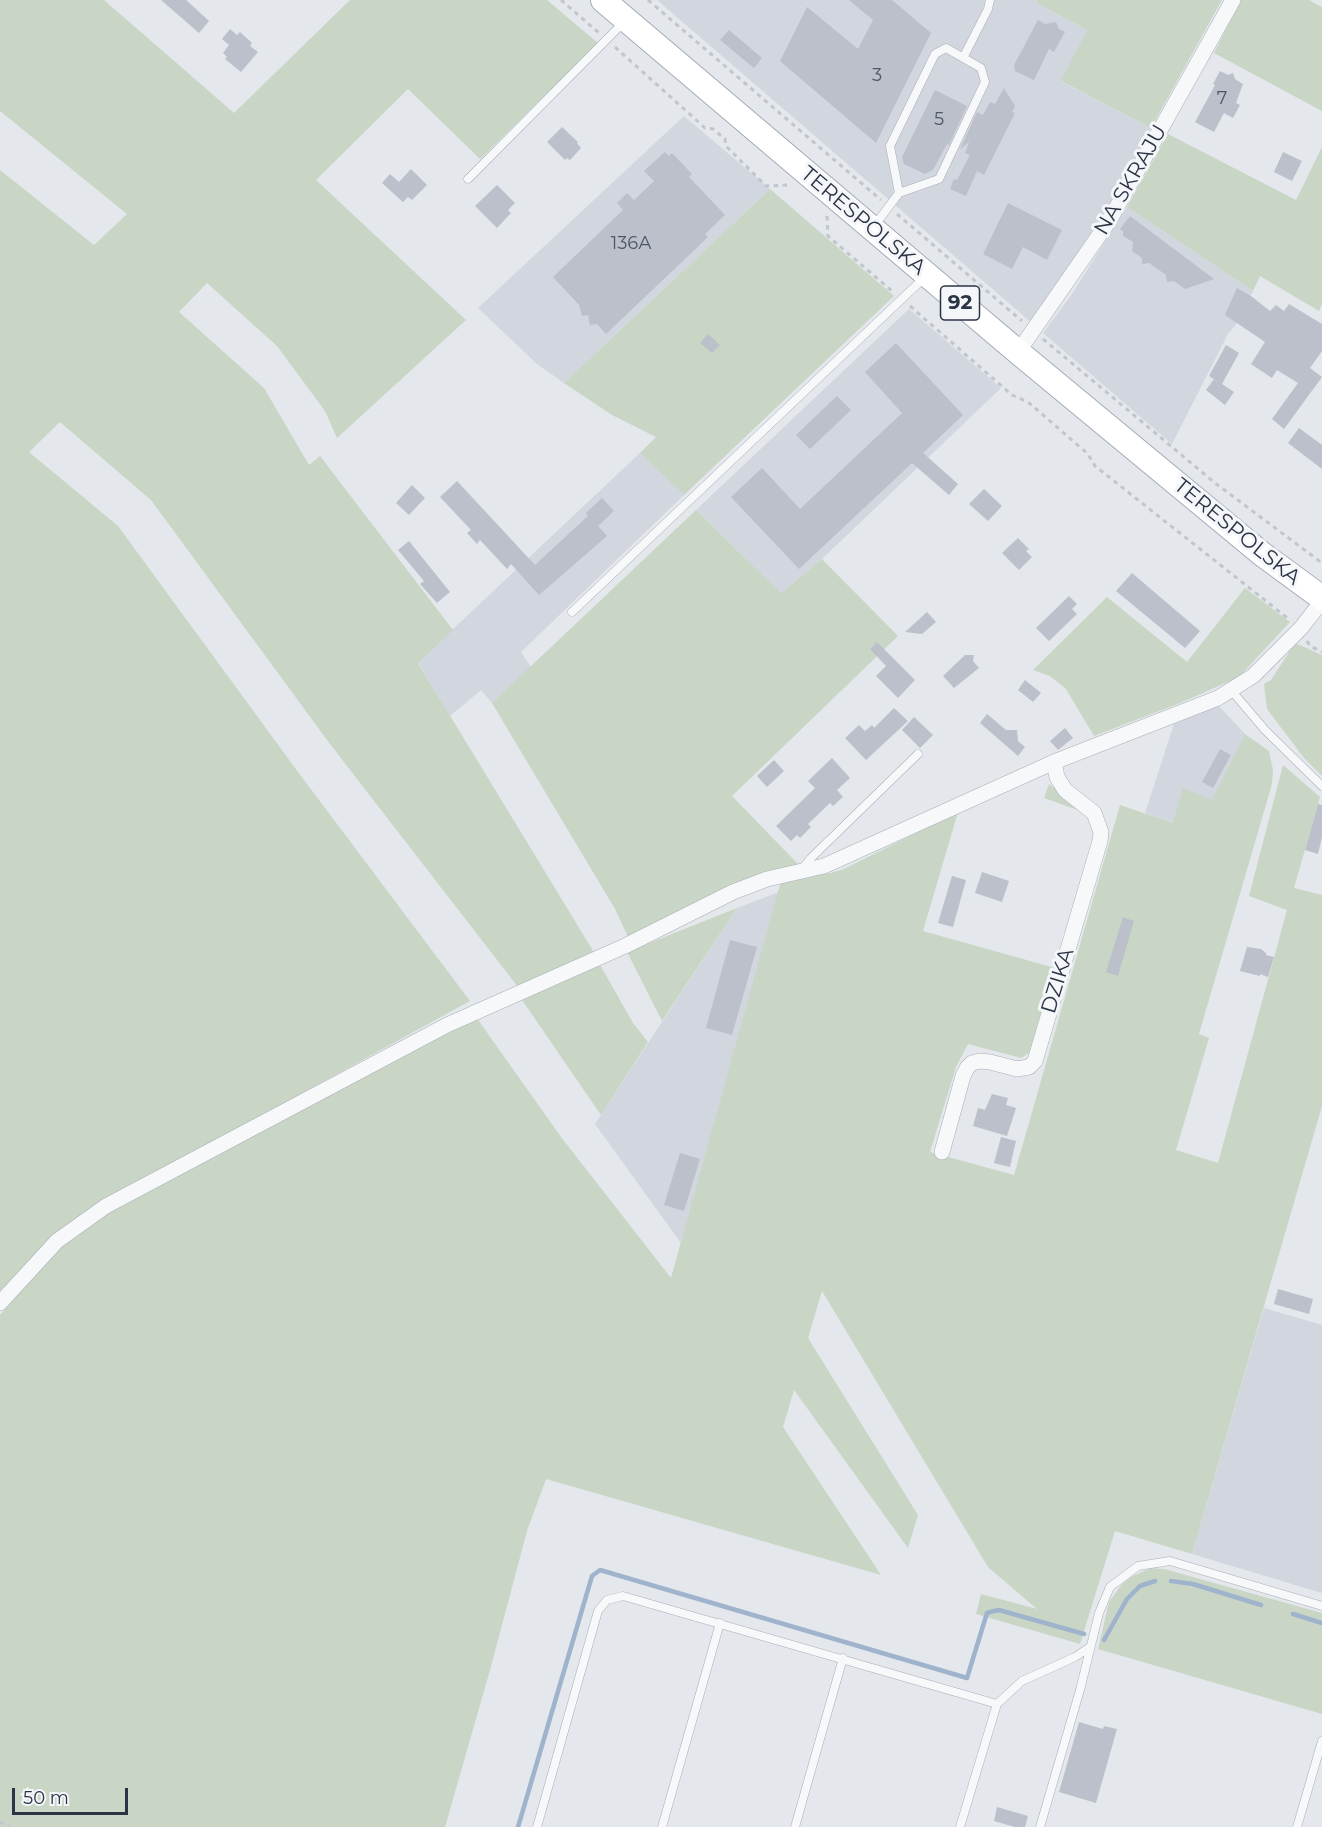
<!DOCTYPE html>
<style>
body{margin:0}
#map{position:relative;width:1322px;height:1827px;overflow:hidden;background:#e4e7ec;font-family:Montserrat,sans-serif}
canvas{display:block}
.scale{position:absolute;left:12px;top:1788px;width:116px;height:27px;box-sizing:border-box;border:3px solid #2b3445;border-top:0;padding-left:8px;font-size:18px;line-height:21px;white-space:nowrap;color:#2b3445;-webkit-text-stroke:4px #f4f6f9;paint-order:stroke}
</style>
<div id="map">
<canvas width="1322" height="1827"></canvas>
<div class="scale">50 m</div>
</div>
<script>
const ctx = document.querySelector('canvas').getContext('2d');
ctx.lineJoin = 'round';
function fill(path, color) { ctx.fillStyle = color; ctx.fill(path, 'evenodd'); }
const toPath = rows => new Path2D(rows.map(r => 'M' + r).join(''));
function strokePath(path, color, width, dash) { ctx.strokeStyle = color; ctx.lineWidth = width; ctx.lineCap = dash ? 'butt' : 'round'; ctx.setLineDash(dash || []); ctx.stroke(path); }
function drawText(font, color, halo, rows, align = 'center') {
  ctx.font = font + ' Montserrat,sans-serif'; ctx.lineWidth = 6; ctx.setLineDash([]); ctx.textBaseline = 'middle'; ctx.strokeStyle = halo; ctx.fillStyle = color; for (const [text, x, y, turn = 0] of rows) {
    ctx.save(); ctx.translate(x, y); ctx.rotate((+turn || 0) * Math.PI / 180); ctx.textAlign = isNaN(turn) ? turn : align; if (halo) ctx.strokeText(text, 0, 0); ctx.fillText(text, 0, 0); ctx.restore();
  }
}
const built = toPath([
 [657,0,1038,0,1037,3,1087,30,1062,82,1151,128,1113,199,1032,323],
 [684,116,770,189,564,383,537,364,478,308],
 [1127,207,1253,291,1238,322,1228,334,1172,444,1043,333,1070,297],
 [909,309,1001,388,822,559,781,593,696,510],
 [640,453,684,495,521,652,531,667,492,703,481,690,450,716,418,662],
 [1218,705,1245,734,1212,801,1173,823,1145,813,1174,724],
 [779,892,681,1243,595,1124,737,908],
 [1264,1308,1322,1325,1322,1593,1192,1554]
]);
const green = toPath([
 [0,0,104,0,234,113,350,0,547,0,598,43,480,159,408,89,316,180,466,320,337,438,325,411,277,346,207,283,179,312,264,388,309,465,320,456,453,630,418,663,595,954,518,987,330,744,151,500,60,422,29,452,118,526,298,772,470,1001,89,1210,0,1294,0,170,94,245,127,214,0,111],
 [1038,0,1222,0,1151,128,1061,81,1087,30,1037,3],
 [1241,0,1309,0,1322,7,1322,111,1214,53],
 [1168,134,1296,200,1322,147,1322,304,1319,311,1260,276,1253,291,1127,207],
 [770,189,894,296,684,495,640,453,656,437,612,415,564,383],
 [696,510,781,593,822,559,898,636,732,796,798,864,708,896,628,937,615,909,492,703],
 [1245,588,1290,622,1239,677,1180,703,1094,736,1066,689,1050,676,1033,670,1107,597,1187,662],
 [1295,643,1322,655,1322,776,1304,758,1267,709,1264,684,1271,680],
 [1245,734,1269,751,1273,770,1272,784,1199,1034,1209,1038,1176,1150,1218,1163,1287,910,1249,896,1283,765,1320,797,1294,888,1322,895,1322,1106,1192,1554,1115,1531,1080,1644,976,1614,981,1594,1037,1609,988,1567,822,1291,808,1338,918,1515,908,1548,794,1390,783,1427,881,1575,546,1479,527,1531,490,1670,445,1827,0,1827,0,1315,62,1246,87,1225,476,1017,561,1137,671,1278,781,881,831,873,844,869,958,812,923,931,1055,968,1029,1053,1021,1058,968,1044,956,1067,930,1152,1014,1175,1120,805,1173,823,1183,788,1212,800],
 [1049,784,1089,814,1044,798],
 [737,908,662,1021,627,952],
 [599,963,633,1023,648,1042,601,1115,520,997],
 [1151,1568,1164,1569,1322,1613,1322,1714,1098,1649,1109,1602,1122,1584,1133,1576]
]);
const stream = toPath([
 [1171,1581,1193,1584,1261,1605],
 [1293,1614,1322,1623],
 [1104,1640,1127,1599,1140,1586,1155,1581],
 [518,1827,592,1576,600,1570,967,1678,987,1613,990,1612,999,1610,1084,1634]
]);
const building = toPath([
 [161,0,186,0,209,21,199,33],
 [849,0,892,0,931,33,876,143,780,61,807,7,858,49,873,20],
 [1038,20,1045,24,1056,22,1059,29,1065,32,1054,52,1049,49,1034,80,1015,71,1014,65],
 [230,29,237,35,240,32,252,43,250,46,258,52,241,72,225,59,227,57,223,53,229,45,222,39],
 [729,30,762,58,754,68,720,40],
 [1220,71,1228,75,1233,73,1235,79,1243,84,1236,103,1240,105,1233,118,1224,113,1214,132,1195,122,1215,85,1213,84],
 [1004,88,1015,106,1012,112,1015,113,984,175,977,171,966,196,950,189,954,179,957,180,970,155,965,153,969,142,960,149,977,112,983,115,990,102,995,104],
 [935,90,967,106,949,145,947,144,933,170,925,174,904,164,902,157],
 [562,127,578,142,577,143,581,148,570,160,567,158,565,160,547,142],
 [665,152,669,156,672,153,692,174,689,177,725,215,705,234,708,237,606,334,597,324,590,325,588,315,582,316,579,305,553,277,623,210,617,203,627,193,634,200,654,181,644,171],
 [1283,152,1302,161,1292,181,1274,172],
 [411,169,427,185,412,200,408,197,403,202,382,183,390,174,399,182],
 [497,185,515,203,508,210,511,213,497,228,475,206],
 [1008,203,1062,230,1047,260,1023,247,1012,269,983,254],
 [1130,216,1214,279,1185,289,1174,281,1167,282,1166,275,1149,263,1142,264,1142,258,1132,251,1133,242,1123,236,1123,231,1120,229],
 [1237,288,1251,296,1270,311,1276,305,1284,311,1289,304,1322,324,1322,351,1310,368,1322,377,1284,429,1272,419,1298,383,1277,370,1272,378,1251,364,1265,342,1225,315],
 [708,334,720,345,712,353,700,343],
 [896,343,963,415,923,453,958,484,949,495,912,463,799,569,731,497,762,468,800,509,902,413,865,372],
 [1226,345,1239,353,1222,384,1234,392,1225,405,1206,390,1214,379,1220,383,1209,376],
 [837,396,851,410,810,449,796,435],
 [1299,428,1322,445,1322,469,1288,443],
 [457,481,535,565,588,516,586,513,602,498,614,511,598,526,607,536,539,595,511,564,507,569,480,540,477,544,467,533,471,530,440,497],
 [412,485,425,498,409,515,396,503],
 [984,489,1002,506,988,521,969,504],
 [1018,538,1029,549,1026,551,1032,557,1019,570,1002,553],
 [409,541,450,592,437,603,420,584,424,581,398,550],
 [1132,573,1200,631,1185,648,1116,591],
 [1069,596,1077,604,1072,609,1077,614,1049,641,1036,628],
 [927,612,936,622,922,634,905,632],
 [877,642,915,680,898,698,876,676,886,666,870,649],
 [965,655,974,655,973,661,979,668,954,688,943,676],
 [1025,680,1041,693,1033,702,1018,690],
 [894,708,908,721,866,760,845,738,859,725,865,731,872,725,874,728],
 [987,714,1006,730,1017,730,1018,741,1025,747,1018,756,980,723],
 [914,717,933,735,920,748,902,730],
 [1065,728,1073,738,1058,750,1050,741],
 [1220,749,1231,755,1213,788,1202,782],
 [832,758,850,778,837,790,843,797,833,806,830,803,808,824,811,827,800,838,797,835,791,841,776,826,815,788,808,781],
 [774,760,784,771,767,787,757,776],
 [1318,804,1322,805,1322,837,1318,854,1305,850],
 [982,872,1009,881,1002,902,975,893],
 [952,876,966,880,953,927,938,923],
 [1123,917,1134,921,1118,976,1106,972],
 [730,940,757,947,732,1035,706,1028],
 [1247,947,1261,949,1266,953,1266,955,1274,957,1268,977,1260,974,1260,976,1240,971],
 [992,1094,1008,1098,1006,1105,1016,1108,1007,1136,973,1126,978,1108,985,1110],
 [1001,1137,1016,1141,1010,1167,994,1163],
 [680,1153,700,1159,684,1211,664,1205],
 [1278,1289,1313,1299,1309,1314,1274,1304],
 [1079,1722,1103,1729,1104,1726,1117,1729,1096,1803,1059,1792],
 [997,1807,1028,1816,1025,1827,1015,1827,994,1821]
]);
const path = toPath([
 [561,0,599,33],
 [648,0,881,200],
 [615,47,705,128,713,129,725,139,726,146,766,186,788,185,791,187],
 [897,214,1022,321],
 [827,216,828,236,893,292],
 [910,306,1012,395,1028,402,1088,454,1095,466,1290,620],
 [1043,339,1215,483,1322,563],
 [1307,641,1310,646,1322,652],
 [0,1822,9,1827]
]);
const lane = toPath([
 [963,58,988,9,990,0],
 [468,179,623,23],
 [875,225,899,193,939,179,985,82,981,68,946,48,935,54,890,146,899,193],
 [572,612,926,276],
 [1231,690,1265,730,1322,786],
 [802,869,811,858,918,754],
 [537,1827,598,1611,607,1600,623,1596,997,1704],
 [662,1827,720,1623],
 [795,1827,843,1658],
 [960,1827,997,1704,1022,1681,1075,1657,1090,1647],
 [1040,1827,1080,1690,1099,1613,1110,1587,1138,1566,1170,1561,1322,1606],
 [1297,1827,1322,1741]
]);
const street = toPath([
 [1018,352,1109,221,1233,0],
 [942,1152,963,1076,967,1068,972,1063,980,1061,990,1062,1017,1069,1029,1067,1035,1061,1100,841,1101,832,1094,813,1065,790,1057,777,1054,762],
 [0,1303,57,1241,106,1206,447,1025,625,946,733,892,767,879,824,866,1054,762,1218,698,1253,676,1301,628,1322,601]
]);
const primary = toPath([
 [603,0,1018,352,1262,554,1322,598]
]);
const numberNames = [
 ["3",877,76],
 ["7",1222,99],
 ["5",939,120],
 ["136A",631,244]
];
const shields = [
 [960,303,39]
];
const shieldNames = [
 ["92",960,303]
];
const streetNames = [
 ["NA SKRAJU",1131,180,-60],
 ["TERESPOLSKA",863,221,40],
 ["TERESPOLSKA",1237,532,39],
 ["DZIKA",1058,981,-73]
];
fill(built, '#d2d6de');
fill(green, '#c9d6c5');
strokePath(stream, '#9fb4cc', 4.5);
fill(building, '#bbc0ca');
strokePath(lane, '#a9aeb7', 9);
strokePath(street, '#a9aeb7', 16);
strokePath(primary, '#a3abb8', 26);
strokePath(path, '#c2c5cb', 3, [4.5, 4.5]);
strokePath(lane, '#f7f8fa', 8);
strokePath(street, '#f7f8fa', 15);
strokePath(primary, '#fff', 24);
drawText('18px', '#4f5766', null, numberNames);
for (const [x, y, w] of shields) { const box = new Path2D(); box.roundRect(x - w / 2, y - 17, w, 34, 4.5); ctx.fillStyle = '#f4f6f9'; ctx.fill(box); strokePath(box, '#2b3445', 1.5); }
drawText('bold 20px', '#2b3445', null, shieldNames);
drawText('21px', '#2b3445', '#f4f6f9', streetNames);
</script>
